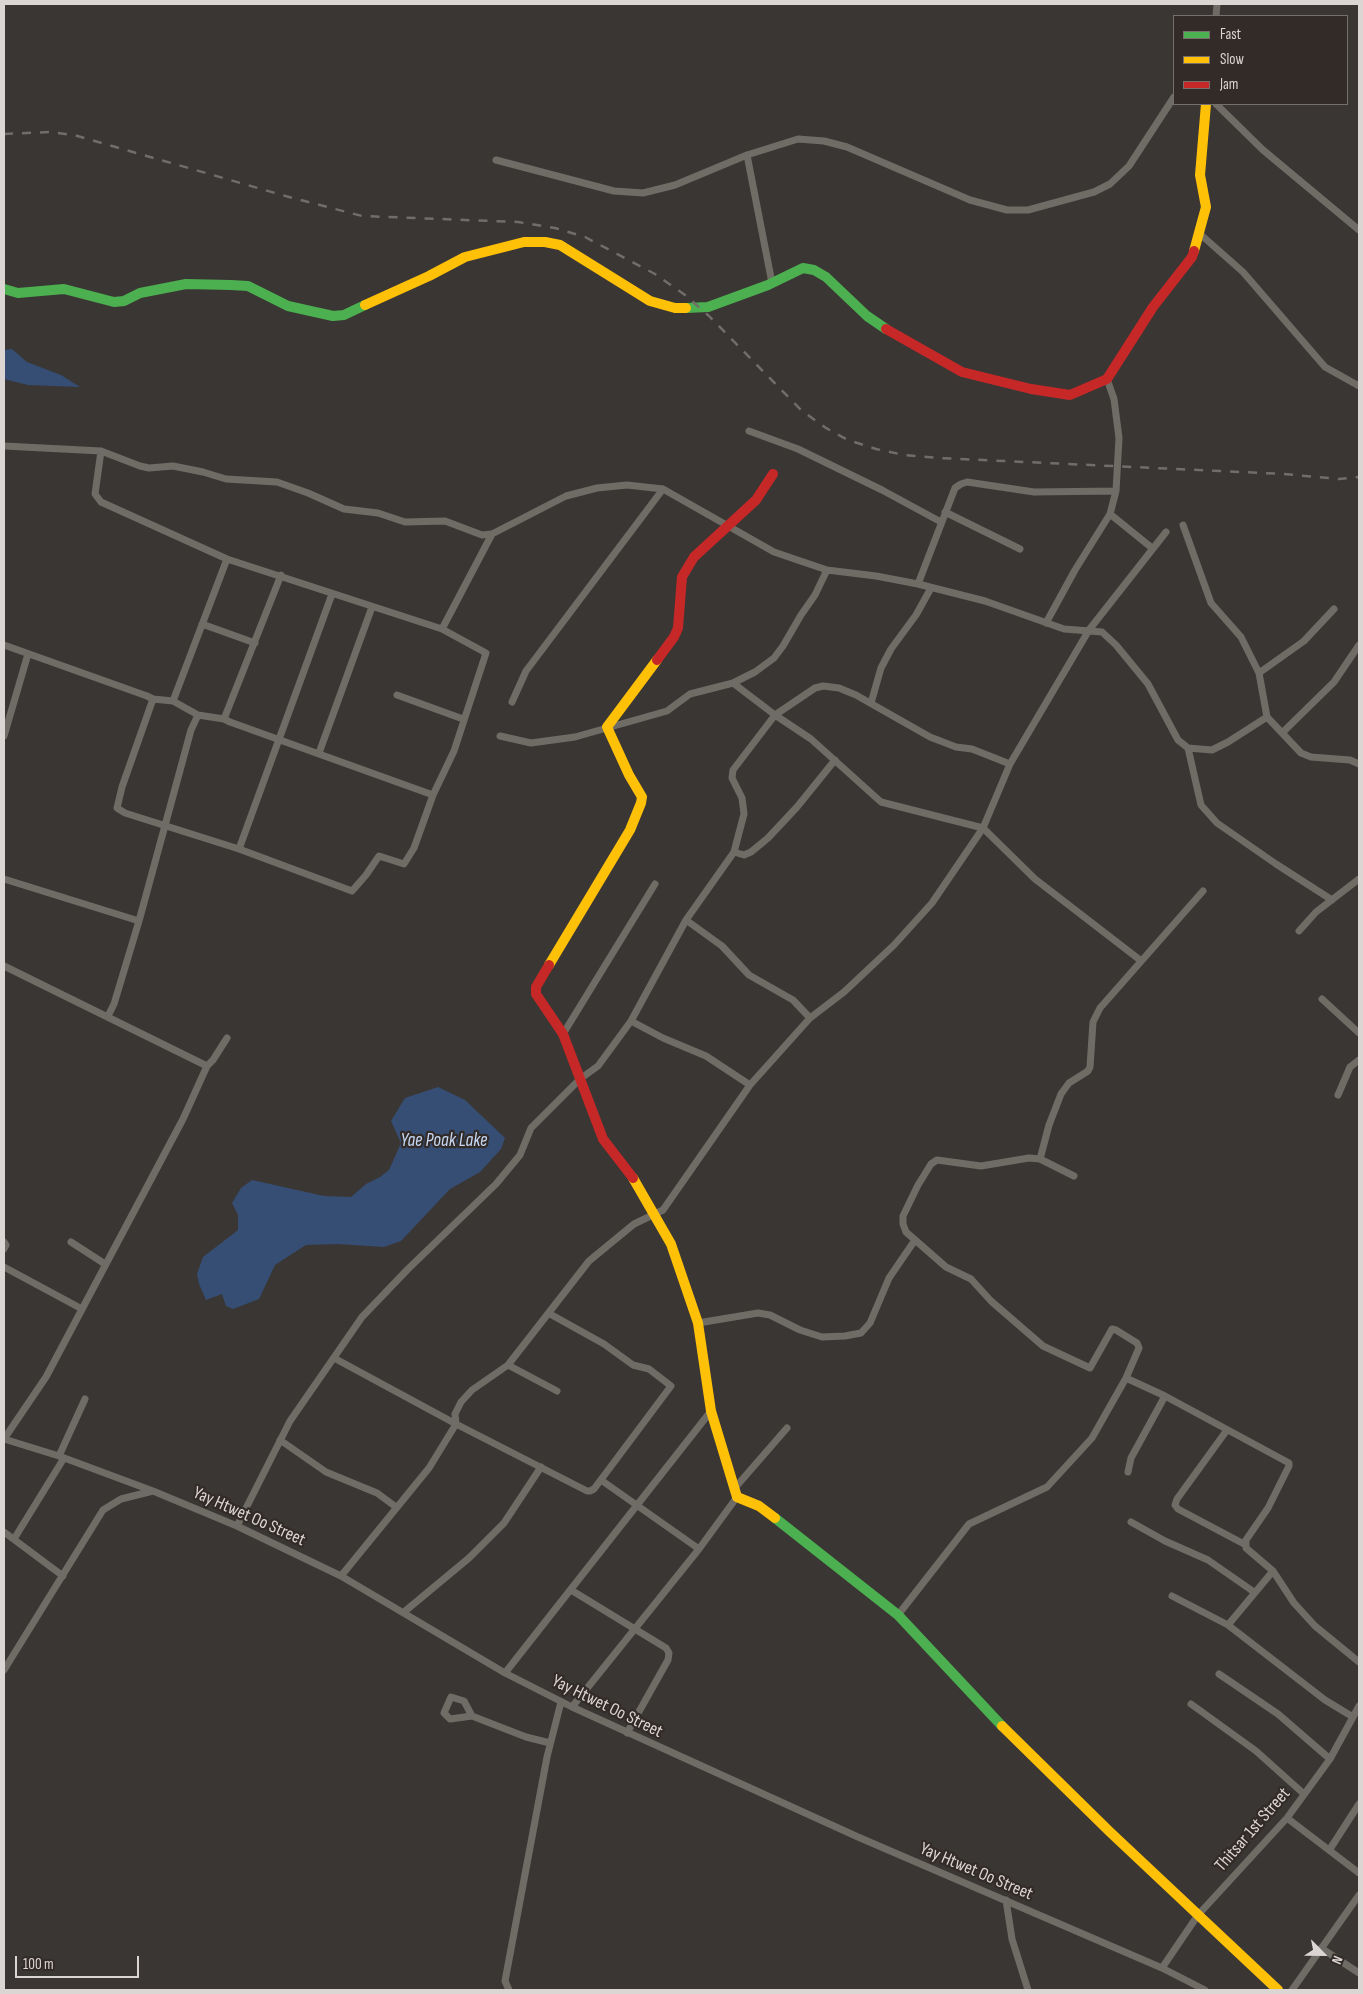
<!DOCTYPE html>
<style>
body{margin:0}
#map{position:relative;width:1363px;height:1994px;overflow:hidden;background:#3a3634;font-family:"Sofia Sans Condensed",sans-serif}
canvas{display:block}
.frame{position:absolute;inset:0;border:5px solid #dbd6d4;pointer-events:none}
.legend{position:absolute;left:1173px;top:15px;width:175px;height:90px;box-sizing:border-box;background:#322b28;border:1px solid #766f6d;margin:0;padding:6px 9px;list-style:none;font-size:15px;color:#dbd6d4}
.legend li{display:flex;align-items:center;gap:10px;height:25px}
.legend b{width:25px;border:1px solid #766f6d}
.north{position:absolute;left:1298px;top:1929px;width:50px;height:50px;-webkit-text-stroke:4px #322b28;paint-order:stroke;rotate:113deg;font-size:14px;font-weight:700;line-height:20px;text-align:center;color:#dbd6d4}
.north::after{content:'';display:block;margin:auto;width:18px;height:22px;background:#dbd6d4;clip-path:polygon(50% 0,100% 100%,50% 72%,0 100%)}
.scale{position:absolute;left:15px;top:1956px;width:124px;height:22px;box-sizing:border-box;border:2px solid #dbd6d4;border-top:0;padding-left:6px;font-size:15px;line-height:18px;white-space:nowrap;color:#dbd6d4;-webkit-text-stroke:4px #322b28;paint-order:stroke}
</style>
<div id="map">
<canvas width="1363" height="1994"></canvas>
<div class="frame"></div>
<ul class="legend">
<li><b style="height:6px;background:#4caf50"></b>Fast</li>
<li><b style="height:6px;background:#ffc107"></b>Slow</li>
<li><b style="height:6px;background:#c62828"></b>Jam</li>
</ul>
<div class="north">N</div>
<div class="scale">100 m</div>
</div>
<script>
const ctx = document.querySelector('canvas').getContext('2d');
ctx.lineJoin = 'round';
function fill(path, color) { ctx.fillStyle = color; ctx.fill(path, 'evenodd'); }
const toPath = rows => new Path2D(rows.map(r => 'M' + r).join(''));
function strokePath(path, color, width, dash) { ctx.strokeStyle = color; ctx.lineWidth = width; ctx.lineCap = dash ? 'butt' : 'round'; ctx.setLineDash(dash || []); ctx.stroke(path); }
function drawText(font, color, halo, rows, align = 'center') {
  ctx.font = font + ' "Sofia Sans Condensed",sans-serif'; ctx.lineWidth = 4.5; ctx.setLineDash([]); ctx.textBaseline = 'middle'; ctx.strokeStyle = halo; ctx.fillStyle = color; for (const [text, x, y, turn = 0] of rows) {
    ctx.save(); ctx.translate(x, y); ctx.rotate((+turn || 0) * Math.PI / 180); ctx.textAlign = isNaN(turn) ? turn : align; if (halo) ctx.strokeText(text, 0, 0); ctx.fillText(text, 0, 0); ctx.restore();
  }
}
const water = toPath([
 [12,349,27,362,61,375,80,387,28,385,4,379,4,350],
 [438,1087,465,1100,505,1138,501,1149,480,1172,450,1189,401,1241,384,1247,338,1244,306,1245,275,1265,259,1299,233,1309,226,1306,222,1294,206,1300,199,1284,197,1274,203,1257,238,1230,238,1215,232,1203,241,1188,252,1180,324,1196,351,1197,366,1184,380,1177,389,1170,401,1143,391,1121,405,1098]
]);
const street = toPath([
 [1216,16,1217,4],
 [1216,104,1263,150,1359,230],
 [496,160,614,191,643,193,675,185,747,155],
 [1200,234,1243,272,1325,367,1359,386],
 [772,283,747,155,798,139,824,141,847,147,970,200,1007,210,1028,210,1094,192,1110,184,1129,166,1174,97],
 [749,431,798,449,882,490,941,522],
 [4,446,101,451,140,466,149,468,173,466,203,472,226,479,277,482,308,493,344,509,378,513,405,522,445,521,482,535,492,534,566,496,597,488,627,485,663,489,774,552,827,570,876,576,918,584,985,601,1064,629,1102,632,1116,645,1148,684,1178,740,1188,748,1212,750,1228,742,1267,717],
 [101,451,95,494,101,502,227,559,442,629,486,653,454,751,433,795,414,848,404,864,379,856,366,875,352,891,239,849,125,813,117,808,122,787,153,699],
 [945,512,1020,549],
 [1110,514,1152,548],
 [1183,525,1211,603,1241,637,1259,673,1267,717,1301,753,1311,757,1350,760,1359,764],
 [918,584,955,488,961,484,967,482,1034,492,1116,491],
 [1046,623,1075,570,1110,514,1116,491,1119,438,1114,399,1107,379],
 [202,624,255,643],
 [442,629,492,534],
 [4,645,147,696,153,699,173,701,198,715,224,719,230,722,433,795],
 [1259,673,1304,641,1334,609],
 [733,683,775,715,811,739,881,802,983,828,1035,879,1140,960],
 [397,695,463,719],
 [173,701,227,559],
 [512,702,526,671,663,489],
 [871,703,881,668,891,649,916,615,931,588],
 [224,719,281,575],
 [1282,733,1334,682,1359,645],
 [4,736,28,654],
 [500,736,531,743,575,737,667,711,690,694,733,683,755,672,774,658,783,646,801,615,815,595,827,570],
 [1188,748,1201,805,1217,823,1276,864,1332,900],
 [319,753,372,607],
 [239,849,332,594],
 [734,852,744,855,751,852,768,838,797,807,835,760],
 [4,879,139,921],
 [686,920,722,946,749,975,793,1000,810,1018],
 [1299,931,1316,912,1359,879],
 [4,966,207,1066],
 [1322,999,1359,1033],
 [108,1016,114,1004,139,921,191,730,198,715],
 [631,1021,663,1038,706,1056,750,1085],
 [563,1034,655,884],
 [1338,1095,1350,1067,1359,1060],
 [1040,1159,1049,1125,1061,1094,1069,1083,1088,1071,1090,1067,1093,1022,1100,1008,1203,891],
 [4,1242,6,1245,4,1249],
 [71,1242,105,1264],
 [4,1267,82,1309],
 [698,1323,758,1313,770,1315,800,1330,822,1337,845,1336,861,1333,870,1323,889,1278,915,1240],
 [334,1358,456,1424,587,1491,590,1491,594,1489,671,1386,649,1369,633,1365,604,1344,550,1314],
 [508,1365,557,1391],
 [1126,1378,1165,1396,1289,1463,1289,1466,1268,1508,1246,1540,1246,1548,1273,1571,1294,1603,1315,1626,1359,1662],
 [1227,1430,1177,1499,1175,1505,1178,1509,1244,1544],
 [4,1439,59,1456,153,1491,237,1526,341,1576,505,1673,572,1707,858,1837,1162,1968,1205,1990],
 [4,1439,46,1377,183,1119,207,1066,213,1060,227,1038],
 [280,1440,326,1472,377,1493,396,1507],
 [59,1456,85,1399],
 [1128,1472,1131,1458,1165,1396],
 [601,1480,699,1549],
 [734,1489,787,1428],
 [1131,1522,1165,1541,1208,1560,1254,1592],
 [237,1526,290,1421,362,1317,408,1269,496,1184,520,1155,531,1128,580,1079,598,1066,631,1021,686,920,734,852,744,814,742,798,732,778,733,770,775,715,815,688,823,686,839,688,856,695,930,737,956,747,972,749,1010,764],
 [4,1532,63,1576],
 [14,1539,64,1458],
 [341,1576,429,1468,456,1424,455,1414,461,1402,472,1390,508,1365,589,1261,634,1224,663,1210,750,1085,810,1018,844,992,894,945,932,903,983,828,1010,764,1089,630,1166,532],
 [571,1590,666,1648,669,1653,668,1660,627,1733],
 [1172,1596,1228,1625,1325,1700,1353,1717],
 [404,1612,469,1558,504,1523,541,1467],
 [898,1615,969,1524,1047,1487,1092,1438,1126,1378,1139,1348,1137,1343,1116,1330,1112,1329,1090,1368,1043,1346,991,1301,971,1279,946,1267,906,1232,903,1224,903,1216,918,1185,931,1164,937,1160,981,1166,1029,1158,1040,1159,1074,1176],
 [1228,1625,1273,1571],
 [4,1670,103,1510,121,1499,153,1491],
 [505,1673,711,1411],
 [1219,1674,1278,1714,1330,1759],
 [1191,1704,1256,1751,1304,1794],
 [572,1707,699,1549,737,1497],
 [472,1716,450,1719,444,1713,451,1697,464,1701,472,1716,526,1737,550,1743],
 [1287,1818,1359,1873],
 [1330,1849,1359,1804],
 [1006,1900,1012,1939,1028,1990],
 [1321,1948,1359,1973],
 [1162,1968,1198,1915,1287,1818,1330,1759,1359,1706],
 [509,1990,505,1981,547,1757,561,1702],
 [1292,1990,1359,1895]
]);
const fast = toPath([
 [4,289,18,293,64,289,114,302,124,301,140,293,186,284,231,285,248,286,288,306,333,316,344,315,365,305],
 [686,308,708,307,768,285,803,268,814,270,826,277,867,316,886,329],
 [775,1518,898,1615,1002,1726]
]);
const slow = toPath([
 [1194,251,1206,207,1200,175,1206,104],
 [365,305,429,276,465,257,524,242,545,242,560,245,650,301,675,308,686,308],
 [549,965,630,830,641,803,642,797,629,775,607,727,657,660],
 [633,1178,671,1244,698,1323,711,1411,737,1497,759,1506,775,1518],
 [1002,1726,1110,1832,1278,1990]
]);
const jam = toPath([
 [886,329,962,372,1031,389,1070,395,1107,379,1153,307,1192,257,1194,251],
 [657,660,674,637,678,628,682,577,694,557,756,500,773,474],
 [549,965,536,987,536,994,563,1034,603,1139,633,1178]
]);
const rail = toPath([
 [4,134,49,132,74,135,289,197,362,216,518,222,555,228,585,237,655,274,685,295,709,316,801,410,826,428,848,440,876,449,904,455,939,458,1284,474,1339,479,1359,477]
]);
const streetNames = [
 ["Yay Htwet Oo Street",249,1517,24],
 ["Yay Htwet Oo Street",607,1707,26],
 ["Thitsar 1st Street",1253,1830,-49],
 ["Yay Htwet Oo Street",976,1872,23]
];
const waterNames = [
 ["Yae Poak Lake",444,1141]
];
fill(water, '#364e74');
strokePath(street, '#6f6c66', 7);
strokePath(fast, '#4caf50', 10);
strokePath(slow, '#ffc107', 10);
strokePath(jam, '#c62828', 10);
strokePath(rail, '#716d6a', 2.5, [9, 9]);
drawText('18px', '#dbd6d4', '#322b28', streetNames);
drawText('italic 19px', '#c7d9f5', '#322b28', waterNames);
</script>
